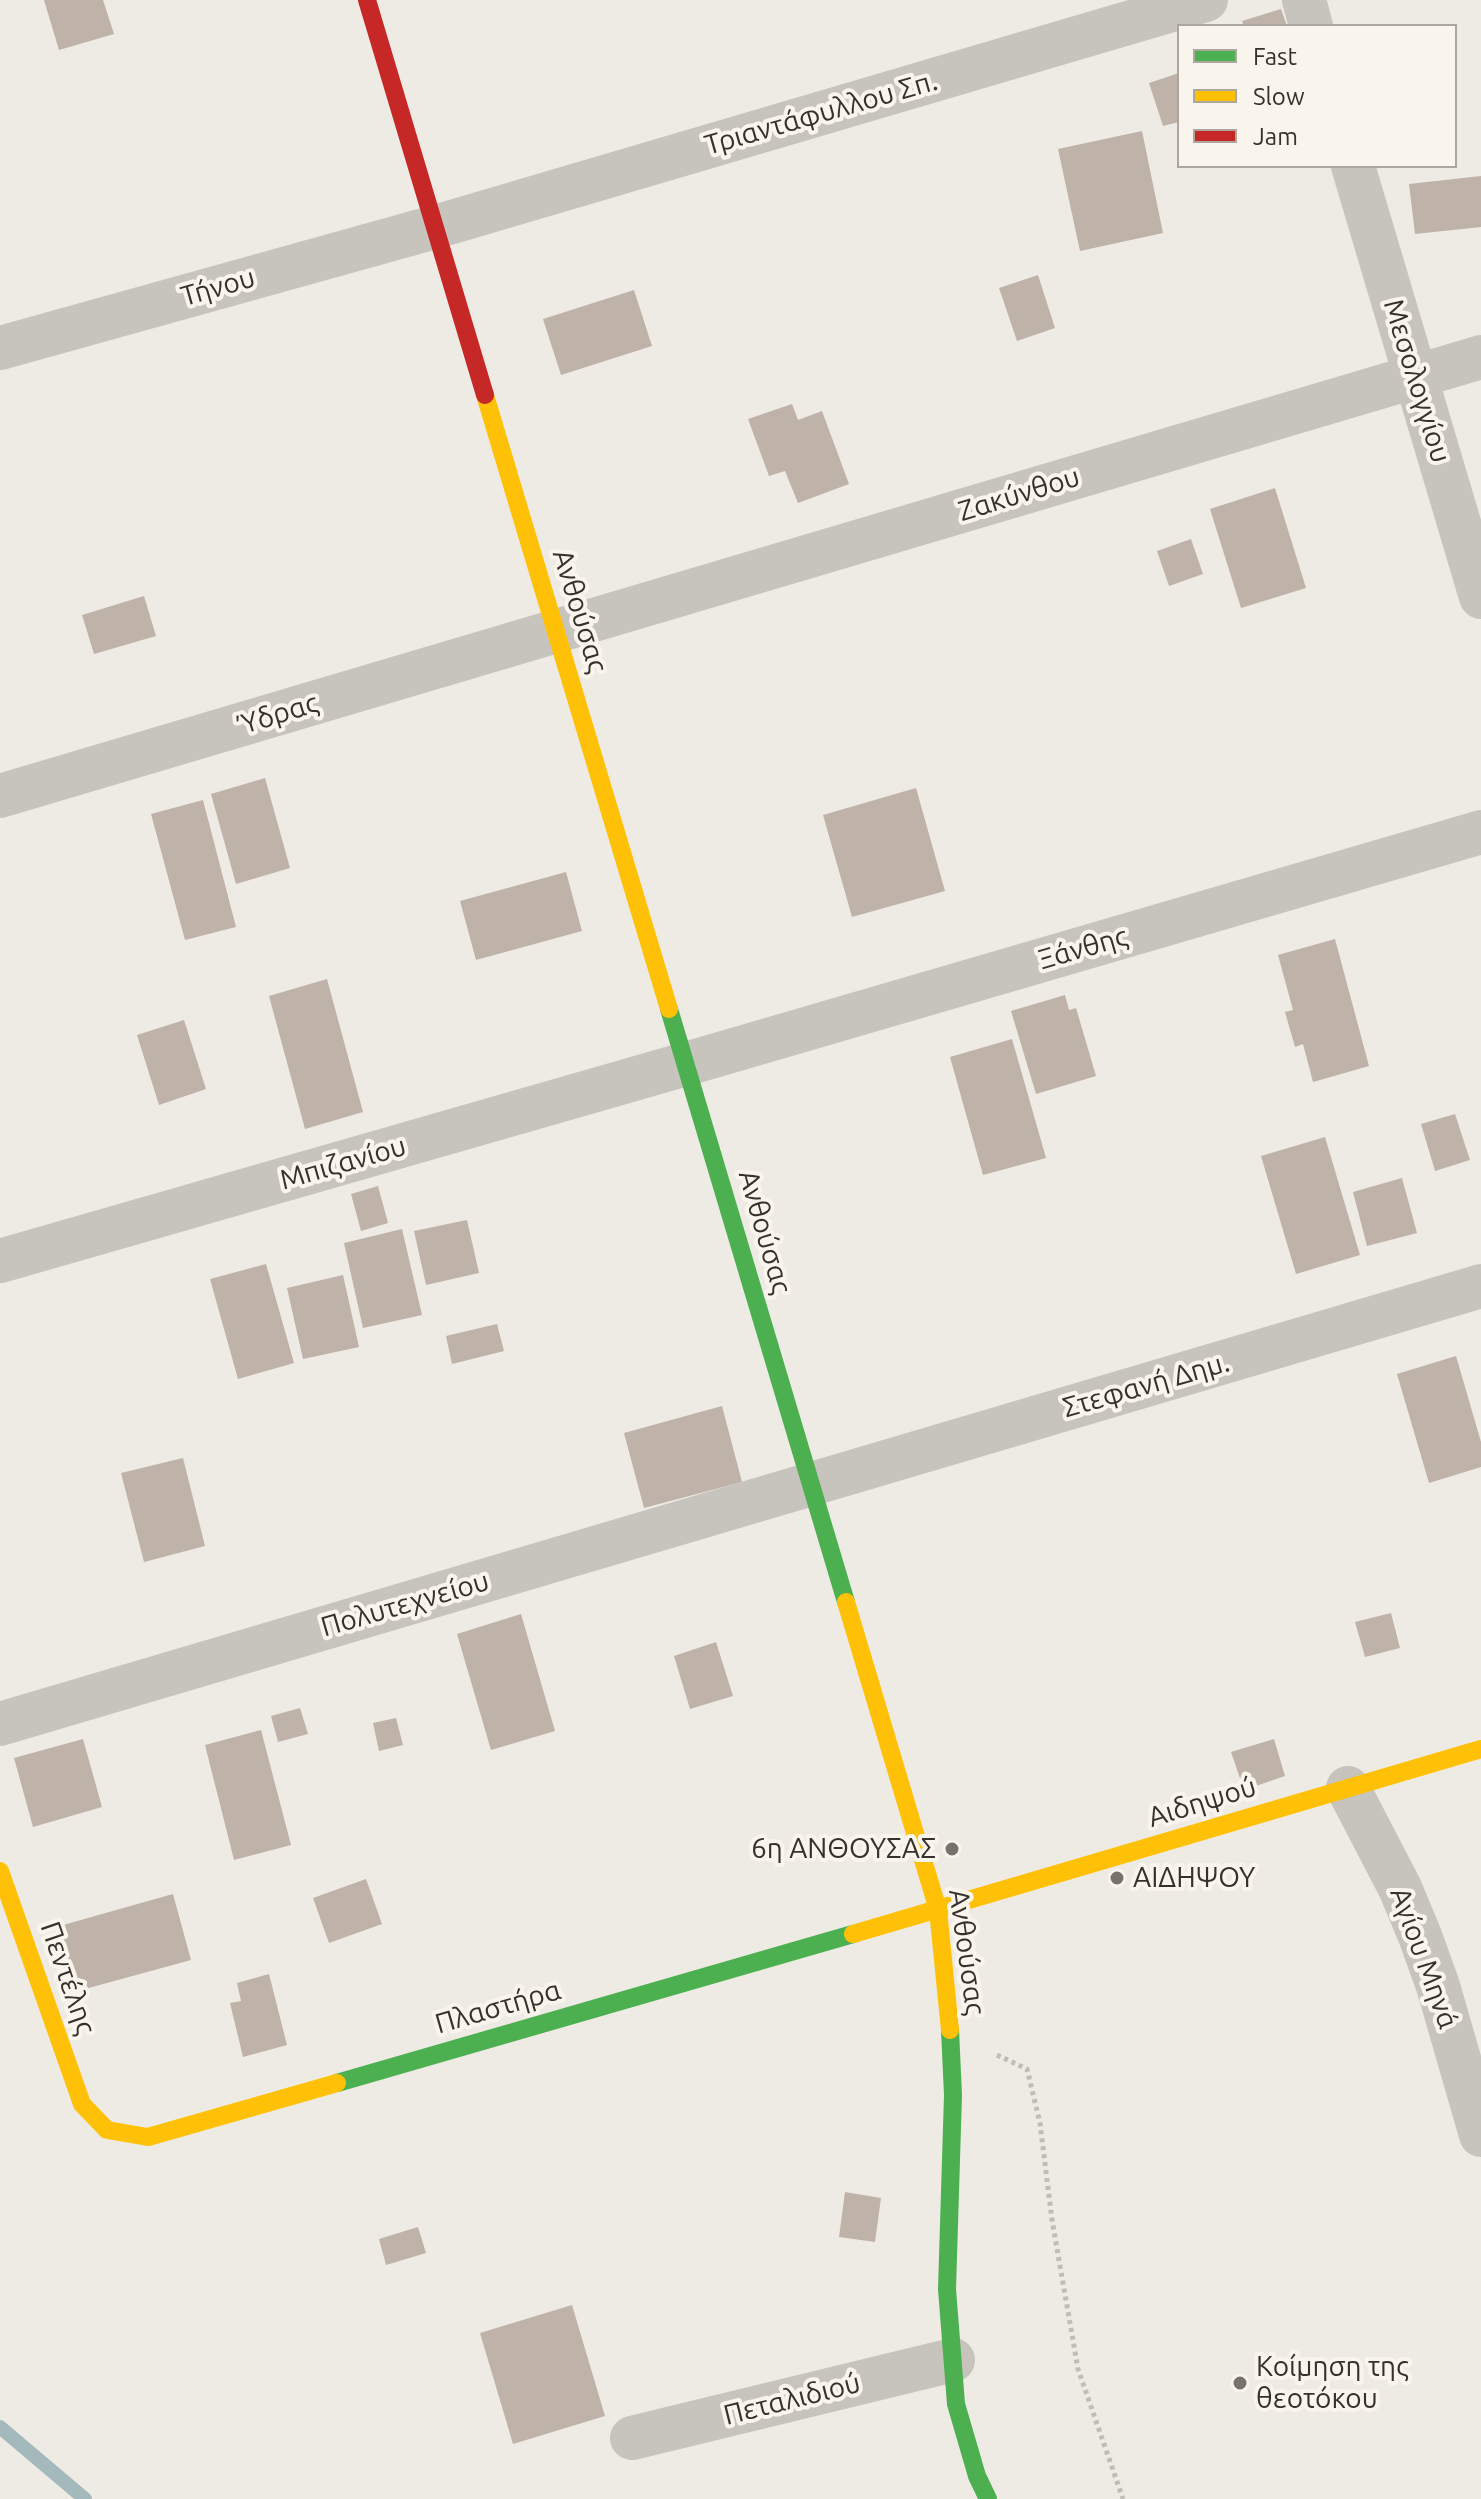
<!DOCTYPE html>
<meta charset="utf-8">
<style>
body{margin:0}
#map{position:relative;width:1481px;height:2499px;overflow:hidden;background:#eeebe4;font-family:Ubuntu,sans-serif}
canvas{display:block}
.legend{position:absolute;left:1177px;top:24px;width:280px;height:144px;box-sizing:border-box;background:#f9f5ed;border:2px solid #aba7a0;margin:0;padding:10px 14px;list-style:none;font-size:24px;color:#37312c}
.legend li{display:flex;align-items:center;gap:16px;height:40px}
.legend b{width:40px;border:2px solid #aba7a0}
</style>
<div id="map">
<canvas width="1481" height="2499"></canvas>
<ul class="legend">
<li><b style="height:10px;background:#4caf50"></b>Fast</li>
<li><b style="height:10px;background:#ffc107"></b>Slow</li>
<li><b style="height:10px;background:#c62828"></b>Jam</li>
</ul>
</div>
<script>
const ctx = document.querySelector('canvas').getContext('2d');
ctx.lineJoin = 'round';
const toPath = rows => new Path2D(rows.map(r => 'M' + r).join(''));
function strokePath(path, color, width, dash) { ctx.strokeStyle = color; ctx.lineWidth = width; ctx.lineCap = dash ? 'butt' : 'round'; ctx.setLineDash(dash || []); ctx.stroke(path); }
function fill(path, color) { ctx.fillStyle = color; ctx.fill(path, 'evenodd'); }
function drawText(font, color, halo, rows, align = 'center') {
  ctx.font = font + ' Ubuntu,sans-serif'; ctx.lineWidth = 8; ctx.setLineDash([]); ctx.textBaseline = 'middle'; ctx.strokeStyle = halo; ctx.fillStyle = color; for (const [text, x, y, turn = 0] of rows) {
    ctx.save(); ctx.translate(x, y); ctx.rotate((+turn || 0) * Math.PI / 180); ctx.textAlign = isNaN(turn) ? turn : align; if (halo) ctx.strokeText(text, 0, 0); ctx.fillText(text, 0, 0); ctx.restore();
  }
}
const stream = toPath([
 [0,2427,85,2499]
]);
const building = toPath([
 [44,0,103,0,114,34,59,50],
 [1281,9,1287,26,1244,26,1242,21],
 [1179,73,1179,122,1163,126,1149,83],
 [1142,131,1163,233,1080,251,1058,149],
 [1481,176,1481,227,1415,234,1409,184],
 [1038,275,1055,328,1017,341,999,288],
 [634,290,652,346,561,375,543,319],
 [792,404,798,420,822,411,849,484,798,503,785,471,769,476,748,419],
 [1275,488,1306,588,1241,608,1210,509],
 [1191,539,1203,574,1169,586,1157,551],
 [144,596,156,636,94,654,82,615],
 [265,778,290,868,236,884,211,794],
 [916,788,945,891,852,917,823,815],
 [203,800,236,927,185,940,151,814],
 [566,872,582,931,476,960,460,901],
 [1335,939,1369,1066,1313,1082,1303,1044,1295,1047,1285,1012,1293,1010,1278,955],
 [327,979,363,1112,305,1129,269,996],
 [1065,995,1069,1010,1076,1008,1096,1076,1036,1094,1011,1011],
 [184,1020,206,1089,159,1105,137,1035],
 [1012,1039,1046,1158,983,1175,950,1057],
 [1455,1114,1470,1160,1435,1171,1421,1124],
 [1325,1137,1360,1255,1296,1274,1261,1156],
 [1402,1178,1417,1233,1367,1246,1353,1192],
 [378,1186,388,1223,361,1231,351,1194],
 [467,1220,479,1273,426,1285,414,1231],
 [402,1229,422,1315,363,1328,344,1243],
 [266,1264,294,1363,238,1379,210,1279],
 [343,1275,359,1347,303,1359,287,1288],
 [497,1324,504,1351,452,1364,446,1336],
 [1456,1356,1481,1442,1481,1467,1429,1483,1397,1374],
 [722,1406,742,1482,644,1508,624,1433],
 [183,1458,205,1546,144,1562,121,1473],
 [1391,1613,1400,1648,1365,1657,1355,1622],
 [521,1614,555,1731,491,1750,457,1634],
 [716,1642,733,1696,690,1709,674,1656],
 [300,1708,308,1734,278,1742,271,1716],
 [396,1718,403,1745,379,1751,373,1723],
 [261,1730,291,1845,234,1860,205,1745],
 [83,1739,102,1807,33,1827,14,1758],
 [1274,1739,1285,1776,1244,1790,1231,1752],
 [366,1879,382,1924,329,1943,313,1898],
 [173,1894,191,1960,74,1992,56,1927],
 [269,1974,287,2045,243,2057,230,2003,241,2001,237,1983],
 [845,2192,881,2198,875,2242,839,2237],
 [418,2227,426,2253,386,2265,379,2239],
 [572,2305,605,2416,513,2444,480,2333]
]);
const path = toPath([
 [997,2055,1027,2069,1040,2123,1052,2220,1078,2369,1123,2499]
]);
const street = toPath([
 [1304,0,1311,26],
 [1353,166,1481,597],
 [0,348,435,227,1206,0],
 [0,796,1481,357],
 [0,1261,686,1064,1481,832],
 [0,1724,1481,1286],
 [1348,1788,1400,1888,1420,1936,1438,1986,1481,2135],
 [632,2438,953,2360]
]);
const fast = toPath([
 [669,1009,846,1602],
 [950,2030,953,2095,947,2289,956,2404,977,2476,988,2499],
 [337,2083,853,1934]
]);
const slow = toPath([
 [485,395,669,1009],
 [846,1602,938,1910,950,2030],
 [0,1871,82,2104,107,2130,148,2137,337,2083],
 [853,1934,1481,1749]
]);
const jam = toPath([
 [367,0,485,395]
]);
const markers = [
 [952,1849,8,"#77726c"],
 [1117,1878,8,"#77726c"],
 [1240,2383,8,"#77726c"]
];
const streetNames = [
 ["Τριαντάφυλλου Σπ.",821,113,-16],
 ["Τήνου",218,287,-16],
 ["Μεσολογγίου",1417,381,73],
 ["Ζακύνθου",1019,494,-17],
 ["Ανθούσας",580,611,73],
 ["Ύδρας",278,714,-17],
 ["Ξάνθης",1083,948,-16],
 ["Μπιζανίου",343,1163,-16],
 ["Ανθούσας",765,1232,74],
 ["Στεφανή Δημ.",1146,1385,-16],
 ["Πολυτεχνείου",405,1604,-16],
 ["Αιδηψού",1202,1802,-17],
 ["Ανθούσας",967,1952,82],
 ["Αγίου Μηνά",1424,1958,70],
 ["Πεντέλης",68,1978,71],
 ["Πλαστήρα",498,2007,-16],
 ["Πεταλιδιού",792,2399,-14]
];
const poiNames = [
 ["6η ΑΝΘΟΥΣΑΣ",936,1849,"right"],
 ["ΑΙΔΗΨΟΥ",1133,1878],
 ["Κοίμηση της",1256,2367],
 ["θεοτόκου",1256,2399]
];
strokePath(stream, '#a3b9bb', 14);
fill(building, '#bfb2a8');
strokePath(path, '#c0bcb6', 5, [4, 4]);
strokePath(street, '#c7c3bd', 44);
strokePath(fast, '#4caf50', 18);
strokePath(slow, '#ffc107', 18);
strokePath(jam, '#c62828', 18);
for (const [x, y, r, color] of markers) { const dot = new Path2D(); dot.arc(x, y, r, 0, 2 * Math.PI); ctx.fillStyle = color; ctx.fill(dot); strokePath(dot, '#f9f5ed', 3); }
drawText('28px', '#37312c', '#f9f5ed', streetNames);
drawText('28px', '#37312c', '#f9f5ed', poiNames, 'left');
</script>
